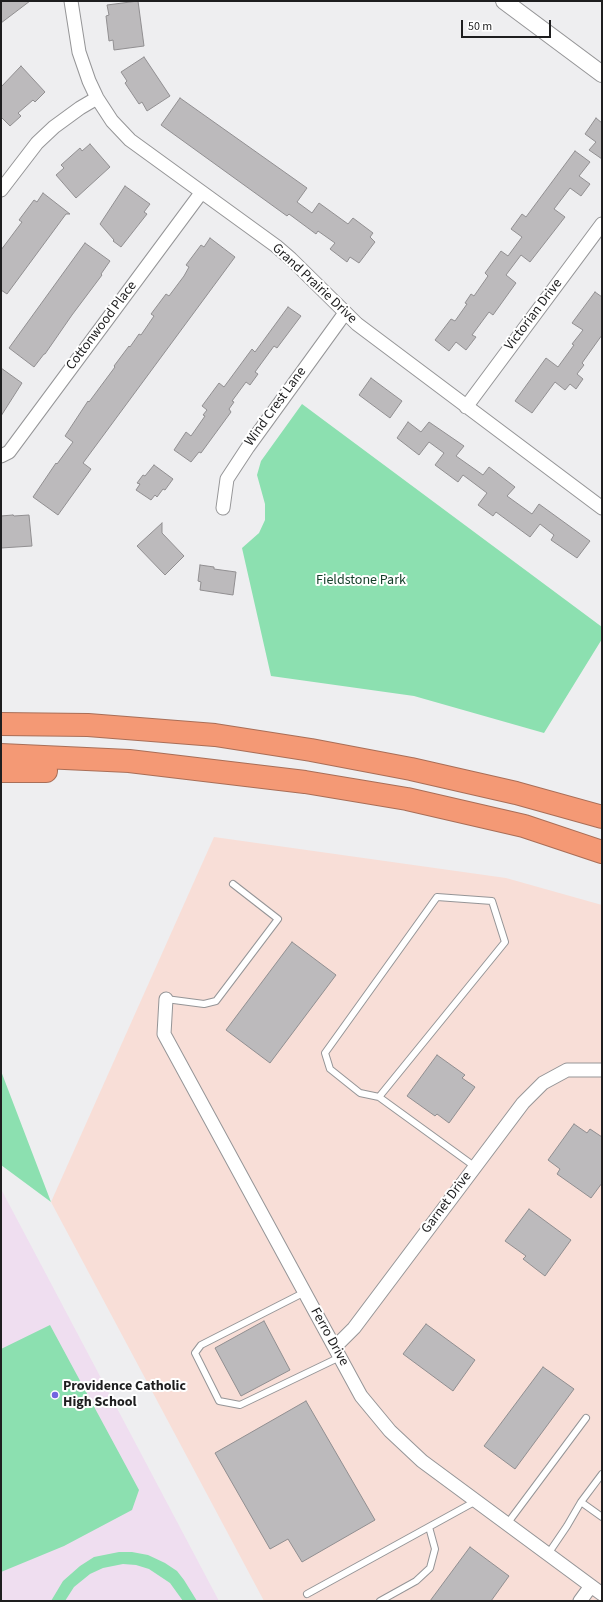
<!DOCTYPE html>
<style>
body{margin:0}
#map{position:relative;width:603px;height:1602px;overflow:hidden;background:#eeeef0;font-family:"Source Sans 3",sans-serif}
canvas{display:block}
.frame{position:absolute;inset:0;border:2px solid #1e1e1f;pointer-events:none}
.scale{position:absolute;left:461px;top:20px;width:90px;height:18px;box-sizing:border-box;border:2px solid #1e1e1f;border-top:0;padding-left:5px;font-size:12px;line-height:14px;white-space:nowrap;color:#1e1e1f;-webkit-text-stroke:3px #fff;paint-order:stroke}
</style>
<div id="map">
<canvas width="603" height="1602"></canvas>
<div class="frame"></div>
<div class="scale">50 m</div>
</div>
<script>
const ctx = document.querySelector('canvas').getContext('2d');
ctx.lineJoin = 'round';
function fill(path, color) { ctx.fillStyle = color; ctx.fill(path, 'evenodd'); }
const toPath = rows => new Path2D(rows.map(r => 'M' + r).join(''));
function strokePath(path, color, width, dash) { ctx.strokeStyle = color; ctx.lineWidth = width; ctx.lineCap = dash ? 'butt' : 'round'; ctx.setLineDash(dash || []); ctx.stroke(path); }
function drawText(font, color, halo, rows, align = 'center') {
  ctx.font = font + ' "Source Sans 3",sans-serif'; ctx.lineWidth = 4; ctx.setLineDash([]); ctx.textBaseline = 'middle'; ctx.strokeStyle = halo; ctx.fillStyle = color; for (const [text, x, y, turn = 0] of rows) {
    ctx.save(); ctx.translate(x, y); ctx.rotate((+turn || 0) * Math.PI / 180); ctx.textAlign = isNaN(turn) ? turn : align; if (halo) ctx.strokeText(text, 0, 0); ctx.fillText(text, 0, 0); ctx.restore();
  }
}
const commercial = toPath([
 [214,837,506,878,602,905,602,1601,264,1601,51,1202]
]);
const education = toPath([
 [1,1189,219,1601,1,1601]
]);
const green = toPath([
 [302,404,602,627,602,639,544,733,414,696,271,676,242,548,259,533,265,520,265,504,257,475,261,461],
 [1,1071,51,1202,1,1165],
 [50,1325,139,1490,132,1510,64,1546,1,1572,1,1349],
 [119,1552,132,1552,148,1555,165,1563,177,1571,184,1580,197,1601,183,1601,170,1583,149,1569,136,1565,123,1564,103,1568,90,1574,74,1587,65,1601,51,1601,63,1581,80,1566,94,1557]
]);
const building = toPath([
 [1,1,30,1,1,23,1,1],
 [138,1,144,46,114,50,113,40,109,41,106,16,109,15,107,5,138,1],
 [144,57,170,96,147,111,142,102,139,104,125,83,127,81,121,72,144,57],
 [21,66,45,92,35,102,33,100,18,113,21,116,10,126,1,117,1,87,21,66],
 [180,98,307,188,297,202,312,213,319,203,348,224,353,218,373,233,370,237,375,242,359,263,350,257,347,262,330,249,335,243,318,231,316,234,289,214,287,216,161,125,180,98],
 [596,118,602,123,602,159,589,150,596,142,585,134,596,118],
 [90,144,110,167,76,198,56,175,64,168,61,165,80,148,82,151,90,144],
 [575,151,590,162,579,176,590,184,581,196,570,188,554,209,565,217,530,262,521,255,506,275,516,283,493,315,489,312,472,335,476,337,466,350,456,342,449,351,435,340,451,319,455,321,467,304,465,303,471,294,474,296,488,276,485,273,501,251,508,256,522,237,511,229,522,214,526,217,575,151],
 [125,186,150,204,144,212,147,214,121,247,113,241,114,240,100,224,125,186],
 [43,193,70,214,66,214,7,294,1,290,1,250,22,222,19,220,34,200,37,202,43,193],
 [210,238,235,257,83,463,91,469,58,515,33,497,56,463,57,464,73,442,65,436,88,401,89,402,115,367,114,366,129,346,130,347,139,334,141,335,154,316,151,314,166,294,169,296,184,276,189,267,186,265,201,245,204,247,210,238],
 [85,243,110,261,101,274,102,275,72,315,45,354,44,354,34,367,9,348,85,243],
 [595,292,602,297,602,335,582,363,584,365,577,374,583,379,576,389,570,384,565,390,555,382,532,413,515,401,546,358,558,367,574,345,572,344,583,330,572,323,595,292],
 [288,307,301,316,277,348,274,346,255,372,258,374,250,385,246,382,232,401,234,402,229,409,231,412,201,453,199,452,191,462,174,450,186,432,191,436,205,416,203,415,207,410,202,406,219,383,224,387,252,349,255,352,288,307],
 [1,368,22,383,1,416,1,368],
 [371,378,402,401,390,418,359,395,371,378],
 [408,422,421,432,429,422,464,446,456,456,483,475,489,467,515,487,507,496,532,514,539,504,590,541,577,558,551,540,554,535,540,524,530,537,496,512,493,516,478,505,487,493,463,475,458,482,435,465,444,453,429,442,419,455,397,438,408,422],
 [154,465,173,479,165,490,163,489,157,497,155,495,151,500,136,490,140,484,137,483,143,475,145,476,154,465],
 [13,515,14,516,29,515,32,546,1,548,1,516,13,515],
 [162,523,162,533,184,556,165,575,137,546,162,523],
 [200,565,214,567,214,569,236,572,233,595,200,590,201,582,198,581,200,565],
 [292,942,336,975,270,1063,226,1030,292,942],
 [437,1055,465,1075,462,1078,475,1087,449,1123,437,1114,435,1116,407,1096,437,1055],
 [574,1124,587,1133,590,1129,602,1137,602,1183,591,1198,557,1174,560,1169,548,1160,574,1124],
 [529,1209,571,1240,545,1276,523,1259,526,1256,505,1241,529,1209],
 [264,1321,290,1370,241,1396,215,1348,264,1321],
 [426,1324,475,1360,453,1391,403,1354,426,1324],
 [543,1367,574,1389,515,1469,484,1446,543,1367],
 [306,1401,375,1520,302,1562,288,1539,270,1549,215,1453,306,1401],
 [470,1547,509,1576,491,1601,430,1601,470,1547]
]);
const service = toPath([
 [166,999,204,1004,216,1001,278,919,233,884],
 [379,1097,360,1093,330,1069,325,1053,437,897,492,901,505,942,379,1097,474,1166],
 [305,1292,201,1345,195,1353,219,1401,240,1405,340,1357],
 [581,1502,602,1517],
 [507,1524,586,1418],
 [548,1554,567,1526,581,1502,602,1474],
 [307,1594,476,1501],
 [380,1601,416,1581,430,1568,435,1549,429,1527]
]);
const minor = toPath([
 [71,1,79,52,89,81,97,98,112,121,130,140,276,246,291,259,357,324,602,508],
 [1,190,37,143,54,127,80,108,97,98],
 [466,407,602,224],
 [1,456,9,452,201,193],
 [223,508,227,479,248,447,345,313],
 [166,999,164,1034,361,1396,390,1431,422,1461,602,1594],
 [335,1347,354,1328,523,1103,543,1083,567,1070,602,1070],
 [580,1601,591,1586]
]);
const tertiary = toPath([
 [504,1,602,74]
]);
const motorway = toPath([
 [1,724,88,725,215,735,311,750,411,769,516,793,602,817],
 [1,755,129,761,305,782,407,799,524,826,602,852],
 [1,771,46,771]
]);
const markers = [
 [55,1395,4,"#7465e0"]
];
const streetNames = [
 ["Grand Prairie Drive",314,284,43],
 ["Victorian Drive",534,315,-53],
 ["Cottonwood Place",102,326,-53],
 ["Wind Crest Lane",276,407,-54],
 ["Garnet Drive",447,1203,-53],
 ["Ferro Drive",329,1337,61]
];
const parkNames = [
 ["Fieldstone Park",361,581]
];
const poiNames = [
 ["Providence Catholic",63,1387],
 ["High School",63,1403]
];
fill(commercial, '#f8ded7');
fill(education, '#efdef0');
fill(green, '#8ce0b0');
fill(building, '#bcbabc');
strokePath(building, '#918f91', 1);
strokePath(service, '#959597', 8);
strokePath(minor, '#959597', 15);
strokePath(tertiary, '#959597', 18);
strokePath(motorway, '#a96e57', 24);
strokePath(service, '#fff', 6);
strokePath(minor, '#fff', 13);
strokePath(tertiary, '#fff', 16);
strokePath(motorway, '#f49975', 22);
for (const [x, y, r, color] of markers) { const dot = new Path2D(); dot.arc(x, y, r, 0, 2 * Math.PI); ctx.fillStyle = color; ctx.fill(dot); strokePath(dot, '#fff', 1.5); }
drawText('14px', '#1e1e1f', '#fff', streetNames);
drawText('14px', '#133e28', '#fff', parkNames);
drawText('bold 14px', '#1e1e1f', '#fff', poiNames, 'left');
</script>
